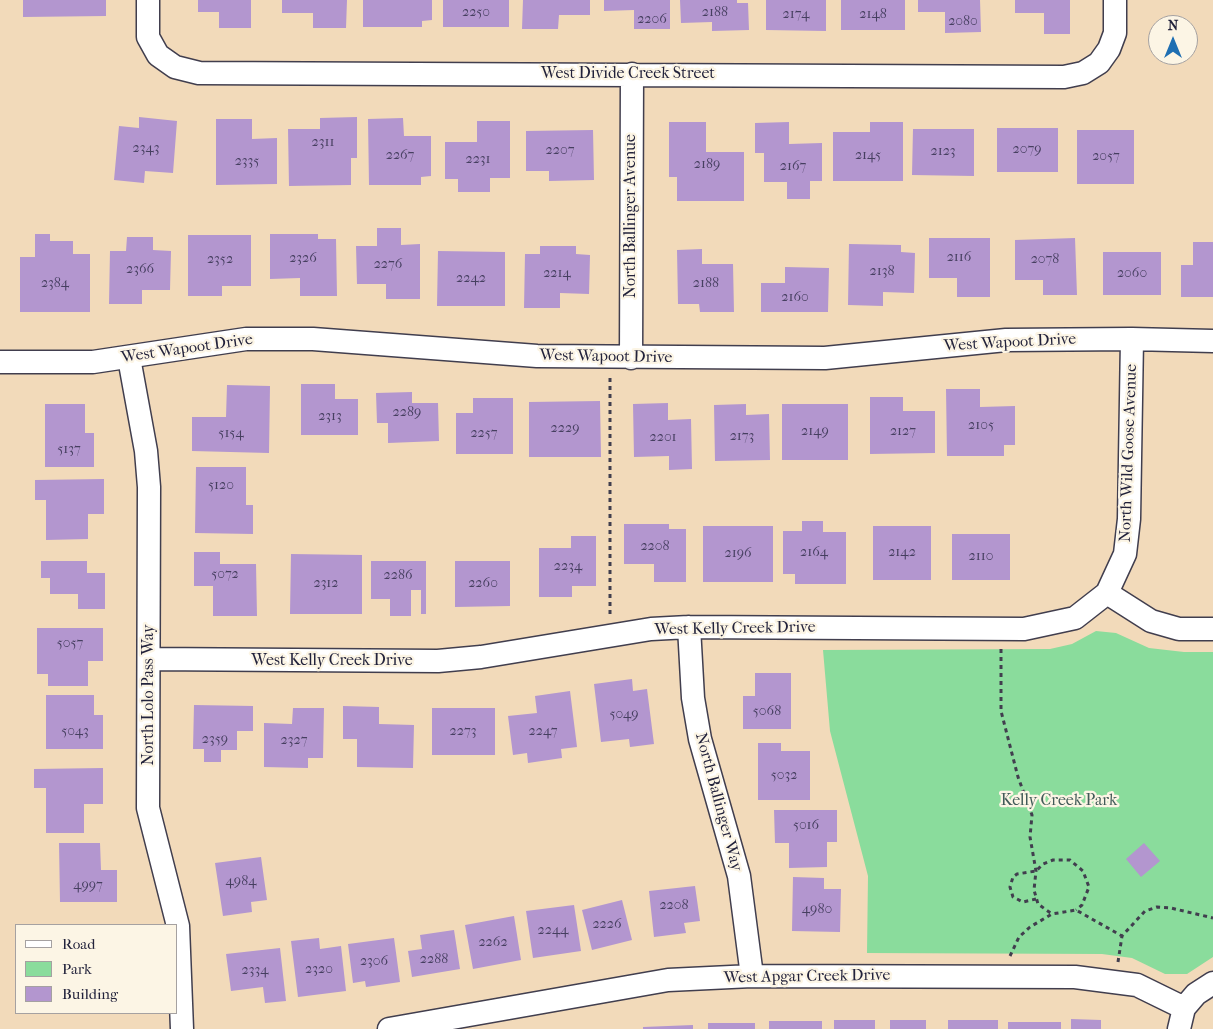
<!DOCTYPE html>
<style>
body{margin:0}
#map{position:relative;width:1213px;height:1029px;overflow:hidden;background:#f2daba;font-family:"IM FELL French Canon",serif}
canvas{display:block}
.legend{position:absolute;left:15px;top:924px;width:162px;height:90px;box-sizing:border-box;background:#fcf5e5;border:1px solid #a5a1a1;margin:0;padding:6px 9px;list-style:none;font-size:15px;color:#22223b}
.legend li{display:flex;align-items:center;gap:10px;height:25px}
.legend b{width:25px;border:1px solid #a5a1a1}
.north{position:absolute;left:1148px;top:15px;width:50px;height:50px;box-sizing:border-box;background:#fcf5e5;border:1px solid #a5a1a1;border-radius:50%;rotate:0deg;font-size:14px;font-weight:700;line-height:20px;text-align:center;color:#22223b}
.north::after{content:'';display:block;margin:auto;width:18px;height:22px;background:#1f6fb2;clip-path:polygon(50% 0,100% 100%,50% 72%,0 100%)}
</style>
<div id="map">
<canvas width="1213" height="1029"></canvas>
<ul class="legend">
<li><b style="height:6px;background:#fff"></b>Road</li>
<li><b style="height:14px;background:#8adc9c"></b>Park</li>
<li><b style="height:14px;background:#b396cf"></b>Building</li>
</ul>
<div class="north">N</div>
</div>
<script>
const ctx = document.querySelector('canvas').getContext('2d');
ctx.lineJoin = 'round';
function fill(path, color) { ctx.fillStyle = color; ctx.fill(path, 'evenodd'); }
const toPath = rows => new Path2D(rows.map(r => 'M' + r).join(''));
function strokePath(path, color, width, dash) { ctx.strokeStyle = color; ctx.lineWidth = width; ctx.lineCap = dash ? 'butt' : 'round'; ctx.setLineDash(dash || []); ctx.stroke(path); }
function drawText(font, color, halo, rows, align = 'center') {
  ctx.font = font + ' "IM FELL French Canon",serif'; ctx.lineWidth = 4.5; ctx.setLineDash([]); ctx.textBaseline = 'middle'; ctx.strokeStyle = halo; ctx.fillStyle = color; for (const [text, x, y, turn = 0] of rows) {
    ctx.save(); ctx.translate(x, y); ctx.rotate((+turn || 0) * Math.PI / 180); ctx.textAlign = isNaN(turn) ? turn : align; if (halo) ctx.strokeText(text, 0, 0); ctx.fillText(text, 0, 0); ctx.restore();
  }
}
const green = toPath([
 [1096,631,1116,633,1149,648,1184,652,1213,652,1213,957,1187,974,1165,974,1132,958,1102,954,867,953,868,876,830,731,823,650,1050,649,1072,644]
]);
const building = toPath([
 [23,0,106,0,106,16,23,17],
 [198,0,251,0,251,28,219,28,219,12,198,12],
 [282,0,347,0,346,28,313,28,313,13,282,13],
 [363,0,432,0,432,20,422,21,422,27,363,27],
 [443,0,509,0,509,27,443,27],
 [523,0,590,0,590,15,559,15,558,29,522,29],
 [604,0,670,0,670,29,634,29,634,10,604,11],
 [680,0,737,0,737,3,748,3,749,30,712,31,712,22,681,23],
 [766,0,826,0,826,31,766,30],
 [841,0,905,0,905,30,841,30],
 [918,0,980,0,981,32,945,33,945,12,918,12],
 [1015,0,1070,0,1070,34,1044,34,1044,13,1015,13],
 [139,117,177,121,173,173,145,171,144,183,114,180,119,126,139,128],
 [357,117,357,158,351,158,351,185,289,186,288,129,320,129,320,118],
 [403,118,404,136,431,136,431,176,421,177,421,185,369,185,368,119],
 [216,119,252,119,252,139,277,138,277,184,216,185],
 [477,121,510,121,510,178,490,178,490,192,458,192,458,179,445,179,445,142,477,142],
 [669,122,706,122,706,152,744,152,744,201,677,201,677,177,669,177],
 [789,122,789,144,822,143,822,181,810,181,810,199,787,199,787,182,764,182,764,153,755,153,755,123],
 [870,122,903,122,903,181,833,181,833,132,870,132],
 [997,128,1058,128,1058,172,997,172],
 [913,129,974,129,974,176,912,175],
 [593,130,594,180,549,181,549,171,526,171,526,131],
 [1077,130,1134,130,1134,184,1077,184],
 [377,228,401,228,401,245,420,244,420,299,386,299,386,284,357,284,356,246,377,246],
 [35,234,50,234,50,241,73,241,73,254,90,254,90,312,20,312,20,257,35,257],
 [270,234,318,234,318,239,336,239,337,296,300,296,300,278,270,279],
 [188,235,251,235,251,286,222,286,222,296,188,296],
 [127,237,153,237,153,250,171,251,170,290,142,290,142,304,109,304,110,251,126,251],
 [929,238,990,238,990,297,957,297,957,278,929,278],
 [1075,238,1077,295,1043,295,1043,280,1015,280,1015,240],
 [1193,242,1213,242,1213,297,1181,297,1181,265,1193,265],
 [849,244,901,245,901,252,915,253,914,293,883,292,883,306,848,305],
 [540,246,576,246,576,254,590,255,589,294,560,293,560,308,524,308,525,254,540,254],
 [702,249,702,264,733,264,734,312,700,312,699,304,678,304,677,250],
 [438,251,505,252,505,306,437,306],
 [1103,252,1161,252,1161,295,1103,295],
 [785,267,829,268,828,312,761,312,761,283,785,283],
 [301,384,335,384,335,399,358,399,358,435,301,435],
 [227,385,270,386,269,453,192,451,192,417,226,417],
 [946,389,980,389,980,407,1015,406,1015,445,1004,445,1004,456,947,456],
 [412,392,412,403,438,403,439,441,388,443,388,423,377,423,376,393],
 [870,397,903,397,903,411,935,411,935,453,870,454],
 [473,398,513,398,513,454,456,454,456,413,473,413],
 [600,401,601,457,529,457,529,402],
 [668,403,668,420,691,419,692,469,669,470,669,456,634,457,633,404],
 [45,404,85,404,85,433,94,433,94,467,45,467],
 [746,404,746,415,769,414,770,460,715,461,714,405],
 [782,404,848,404,848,460,782,460],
 [196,467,246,467,246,505,253,505,253,534,195,533],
 [104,479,104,514,88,514,88,539,46,540,46,500,35,500,35,480],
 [802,521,823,521,823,532,846,532,846,584,795,584,795,574,783,574,783,531,802,531],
 [624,524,669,524,669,529,686,529,686,582,654,582,654,564,624,564],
 [703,526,773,526,773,582,703,582],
 [873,526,931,526,931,580,873,580],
 [952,534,1010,534,1010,580,952,580],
 [571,536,596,536,596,586,572,586,572,597,539,597,539,548,571,548],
 [194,552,220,552,220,564,256,564,257,616,213,616,213,586,194,586],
 [291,554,362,555,362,614,290,614],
 [41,561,87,561,87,573,105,573,105,609,78,609,78,594,50,594,50,578,41,578],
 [371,561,426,561,426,614,421,614,421,590,411,590,411,616,390,616,390,599,371,599],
 [455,561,510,561,510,606,455,607],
 [37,628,103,628,103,661,88,661,88,686,48,686,48,674,37,674],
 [755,673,791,673,791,729,743,729,743,696,755,696],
 [632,679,633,691,647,689,654,744,630,747,629,739,601,742,594,684],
 [570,691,577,747,561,749,562,758,528,763,527,753,513,755,508,716,537,713,535,696],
 [46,695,94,695,94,715,103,715,103,749,46,749],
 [194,705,253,706,253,731,237,731,237,750,221,750,221,762,204,762,204,749,193,749],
 [343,706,379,707,379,724,414,725,413,768,357,767,357,739,343,739],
 [293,708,324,708,323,758,308,758,308,768,264,767,264,723,292,724],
 [432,708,495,708,495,755,432,755],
 [758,743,781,743,781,751,810,751,810,800,758,800],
 [103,768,103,804,84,804,84,833,46,833,46,788,34,788,34,769],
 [774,810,837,810,837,842,827,842,827,867,789,868,789,843,775,843],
 [59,843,100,843,101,870,117,870,117,902,60,902],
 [1144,843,1160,861,1141,877,1126,859],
 [261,857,267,900,251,902,252,912,223,916,215,863],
 [793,877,824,878,824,889,841,889,840,932,792,931],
 [695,886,700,921,684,923,686,933,654,937,649,891],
 [622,900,632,940,592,950,582,910],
 [574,905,581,951,533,958,526,911],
 [514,916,521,960,473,969,465,925],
 [454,930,460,969,412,977,408,951,422,949,420,935],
 [319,938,320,949,341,946,346,991,298,997,291,941],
 [394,938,400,982,366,987,365,981,353,983,348,944],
 [280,948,286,1001,265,1003,263,987,231,991,226,954],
 [1071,1019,1101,1020,1101,1029,1071,1029],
 [834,1020,875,1020,875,1029,834,1029],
 [890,1020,926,1020,926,1029,890,1029],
 [948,1020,998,1020,998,1029,948,1029],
 [769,1021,822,1021,822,1029,769,1029],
 [1008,1022,1061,1022,1061,1029,1008,1029],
 [708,1023,755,1023,755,1029,708,1029],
 [693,1025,693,1029,643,1029,643,1027]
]);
const path = toPath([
 [610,378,610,614],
 [1001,649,1001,711,1018,777,1032,815,1030,837,1036,871,1034,890,1038,904,1052,914],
 [1036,899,1023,902,1013,897,1010,887,1013,877,1017,874,1036,871,1043,864,1053,860,1070,860,1083,871,1089,887,1082,905,1076,910],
 [1010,956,1019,937,1030,927,1052,914,1076,910,1122,936],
 [1118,962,1122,936,1145,911,1157,907,1171,908,1213,918]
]);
const minor = toPath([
 [148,0,148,37,158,55,175,67,199,73,1064,77,1083,73,1099,63,1109,49,1115,33,1115,0],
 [129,358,146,451,149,487,148,808,178,926,182,1029],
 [631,358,632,74],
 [0,362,93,362,246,339,313,339,537,356,825,358,1006,340,1132,339,1213,341],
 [1107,593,1125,554,1129,519,1132,339],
 [689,627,693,698,700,739,739,876,752,976],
 [149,659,438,661,481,657,651,629,689,627,1024,629,1075,618,1107,593,1151,621,1179,629,1213,629],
 [389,1029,668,980,752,976,1075,977,1137,985,1184,1008,1196,994,1213,983],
 [1179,1029,1184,1008]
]);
const numberNames = [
 ["2250",476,13],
 ["2188",715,13],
 ["2174",796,15],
 ["2148",873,15],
 ["2206",652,20],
 ["2080",963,22],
 ["2311",323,143],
 ["2343",146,149],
 ["2079",1027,150],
 ["2207",560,151],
 ["2123",943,152],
 ["2267",400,156],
 ["2145",868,156],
 ["2057",1106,157],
 ["2231",478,160],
 ["2335",247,162],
 ["2189",707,165],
 ["2167",793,167],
 ["2116",959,258],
 ["2326",303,259],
 ["2352",220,260],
 ["2078",1045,260],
 ["2276",388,265],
 ["2366",140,270],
 ["2138",882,272],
 ["2214",557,274],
 ["2060",1132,274],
 ["2242",471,279],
 ["2384",55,284],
 ["2188",706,284],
 ["2160",795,298],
 ["2289",407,413],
 ["2313",330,417],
 ["2105",981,426],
 ["2229",565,429],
 ["2149",815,432],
 ["2127",903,432],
 ["5154",231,434],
 ["2257",484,434],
 ["2173",742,437],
 ["2201",663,438],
 ["5137",69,450],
 ["5120",221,486],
 ["2208",655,547],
 ["2164",814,553],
 ["2142",902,553],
 ["2196",738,554],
 ["2110",981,557],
 ["2234",568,567],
 ["5072",225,575],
 ["2286",398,576],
 ["2312",326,584],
 ["2260",483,584],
 ["5057",70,644],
 ["5068",767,712],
 ["5049",624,715],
 ["5043",75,732],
 ["2273",463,732],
 ["2247",543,732],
 ["2359",215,740],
 ["2327",294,741],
 ["5032",784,776],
 ["5016",806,826],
 ["4984",241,882],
 ["4997",88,886],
 ["2208",674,906],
 ["4980",817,910],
 ["2226",607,925],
 ["2244",553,931],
 ["2262",493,943],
 ["2288",434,960],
 ["2306",374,962],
 ["2320",319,970],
 ["2334",255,971]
];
const streetNames = [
 ["West Divide Creek Street",628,74],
 ["North Ballinger Avenue",631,216,-90],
 ["West Wapoot Drive",1010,343,-3],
 ["West Wapoot Drive",187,349,-8],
 ["West Wapoot Drive",606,357,1],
 ["North Wild Goose Avenue",1129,453,-88],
 ["West Kelly Creek Drive",735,629,-1],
 ["West Kelly Creek Drive",332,661],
 ["North Lolo Pass Way",149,695,-90],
 ["North Ballinger Way",718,802,75],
 ["West Apgar Creek Drive",807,977,-1]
];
const parkNames = [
 ["Kelly Creek Park",1059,801]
];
fill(green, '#8adc9c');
fill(building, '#b396cf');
strokePath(minor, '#413e4e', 25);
strokePath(path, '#413e4e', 3, [4, 4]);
strokePath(minor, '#fff', 22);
drawText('14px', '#463f60', null, numberNames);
drawText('16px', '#22223b', '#fcf5e5', streetNames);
drawText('16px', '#415a58', '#fcf5e5', parkNames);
</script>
